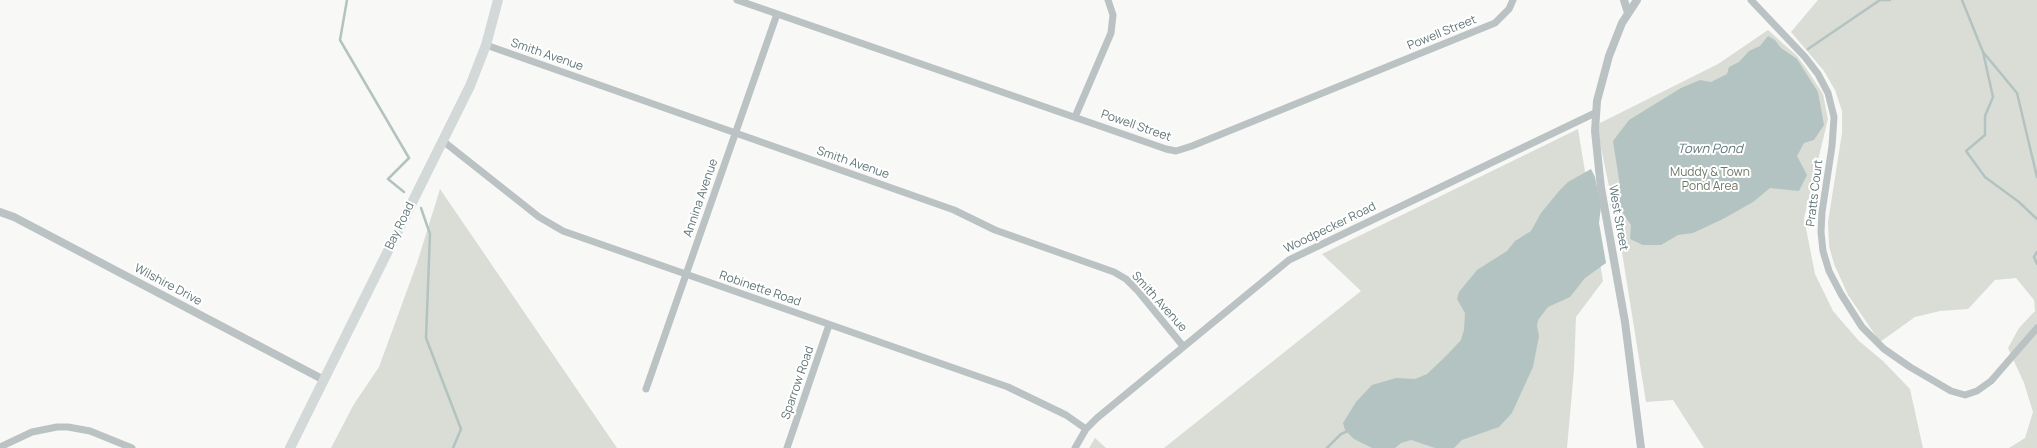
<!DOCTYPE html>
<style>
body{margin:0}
canvas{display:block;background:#f8f8f6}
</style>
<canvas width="2037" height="448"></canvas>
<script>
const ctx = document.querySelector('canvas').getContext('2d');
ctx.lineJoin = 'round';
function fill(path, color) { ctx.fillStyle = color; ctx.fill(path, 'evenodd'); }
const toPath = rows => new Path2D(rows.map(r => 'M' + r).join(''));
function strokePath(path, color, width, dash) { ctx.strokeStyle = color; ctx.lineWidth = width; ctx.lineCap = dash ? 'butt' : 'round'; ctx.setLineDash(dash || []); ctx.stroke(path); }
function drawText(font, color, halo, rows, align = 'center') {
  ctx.font = font + ' Manrope,sans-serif'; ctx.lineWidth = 4; ctx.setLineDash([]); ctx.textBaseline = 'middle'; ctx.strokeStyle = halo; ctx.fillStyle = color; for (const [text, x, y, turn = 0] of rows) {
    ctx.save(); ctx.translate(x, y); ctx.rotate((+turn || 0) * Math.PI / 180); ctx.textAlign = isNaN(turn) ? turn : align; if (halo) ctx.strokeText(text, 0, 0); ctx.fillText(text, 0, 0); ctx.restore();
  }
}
const green = toPath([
 [1818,0,2037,0,2037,448,2009,448,2025,438,2033,412,2024,383,2008,348,2019,328,2035,311,2034,300,2016,278,1995,280,1968,309,1940,311,1915,317,1880,342,1848,295,1834,264,1829,246,1828,222,1842,133,1842,111,1835,90,1824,71,1791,32],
 [1768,30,1797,56,1806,68,1823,94,1828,119,1804,218,1815,274,1833,311,1859,341,1883,361,1910,389,1923,448,1704,448,1673,400,1646,402,1620,240,1598,133,1600,123,1718,64],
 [1578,129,1603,281,1576,317,1574,370,1567,448,1164,448,1361,291,1322,254],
 [440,189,617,448,331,448,354,404,379,367,417,263],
 [1095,438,1106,448,1089,448]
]);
const water = toPath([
 [1768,36,1775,40,1781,48,1797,59,1818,92,1824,125,1814,140,1804,143,1797,156,1807,175,1799,191,1770,188,1753,202,1723,219,1693,233,1678,235,1661,245,1643,245,1630,239,1631,225,1624,215,1619,201,1620,186,1613,141,1629,120,1681,88,1700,80,1711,82,1727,74,1729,67,1739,62,1749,51,1760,46],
 [1591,169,1595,177,1601,207,1599,223,1606,263,1585,278,1570,297,1548,307,1538,320,1537,326,1539,336,1533,367,1512,413,1499,427,1462,440,1454,448,1435,448,1411,440,1401,443,1395,448,1372,448,1354,439,1345,430,1343,423,1356,402,1372,385,1396,378,1415,379,1427,374,1446,356,1461,340,1464,330,1465,313,1457,299,1459,292,1477,270,1507,251,1515,241,1531,231,1541,213,1559,191,1568,182]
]);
const stream = toPath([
 [347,0,340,40,409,158,388,179,404,192],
 [1962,0,1983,52,2017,93,2037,177],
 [1808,49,1880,0,1890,0],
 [1983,52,1993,97,1985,116,1985,135,1966,151,1985,177,2019,202,2037,219],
 [1611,205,1621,198],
 [421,208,430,234,426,338,461,429,453,448],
 [2037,252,2034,257,2037,264],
 [1327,448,1341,434,1348,431]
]);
const minor = toPath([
 [737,0,1166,149,1176,151,1192,146,1495,23,1509,9,1513,0],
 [1751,0,1805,57,1818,74,1828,93,1834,117,1832,146,1822,212,1821,232,1823,251,1829,271,1841,294,1862,327,1884,349,1910,367,1951,391,1965,395,1977,391,1991,381,2037,328],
 [486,45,954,210,995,230,1114,272,1126,279,1138,291,1183,346],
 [1075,117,1111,33,1113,15,1108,0],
 [443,141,539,217,563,231,1008,387,1066,415,1086,429],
 [646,389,777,14],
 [0,447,32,432,57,427,68,427,90,431,132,448],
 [787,448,829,325],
 [1075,448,1086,429,1097,418,1289,260,1595,113]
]);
const tertiary = toPath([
 [1624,0,1628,13],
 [1637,0,1622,23,1609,56,1597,101,1595,131,1601,188,1625,322,1641,448],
 [0,212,14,217,324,380]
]);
const secondary = toPath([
 [290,448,470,86,486,45,498,0]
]);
const streetNames = [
 ["Powell Street",1442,33,-22],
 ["Smith Avenue",547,55,19],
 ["Powell Street",1136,126,19],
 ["Smith Avenue",853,163,19],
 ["Pratts Court",1815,193,-83],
 ["Annina Avenue",701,198,-71],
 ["West Street",1618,218,80],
 ["Bay Road",400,226,-64],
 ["Woodpecker Road",1330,228,-26],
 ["Wilshire Drive",168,285,28],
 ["Robinette Road",760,289,19],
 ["Smith Avenue",1159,302,48],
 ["Sparrow Road",798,383,-71]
];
const parkNames = [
 ["Muddy & Town",1710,173],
 ["Pond Area",1710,187]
];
const waterNames = [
 ["Town Pond",1710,149]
];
fill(green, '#daddd6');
fill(water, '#b3c3c1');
strokePath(stream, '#b3c3c1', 2.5);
strokePath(minor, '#bbc2c3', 7);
strokePath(tertiary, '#bbc2c3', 8);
strokePath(secondary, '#d3d9d9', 10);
drawText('12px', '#627678', '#fff', streetNames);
drawText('12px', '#6e7765', '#fff', parkNames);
drawText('italic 13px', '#617877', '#fff', waterNames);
</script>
